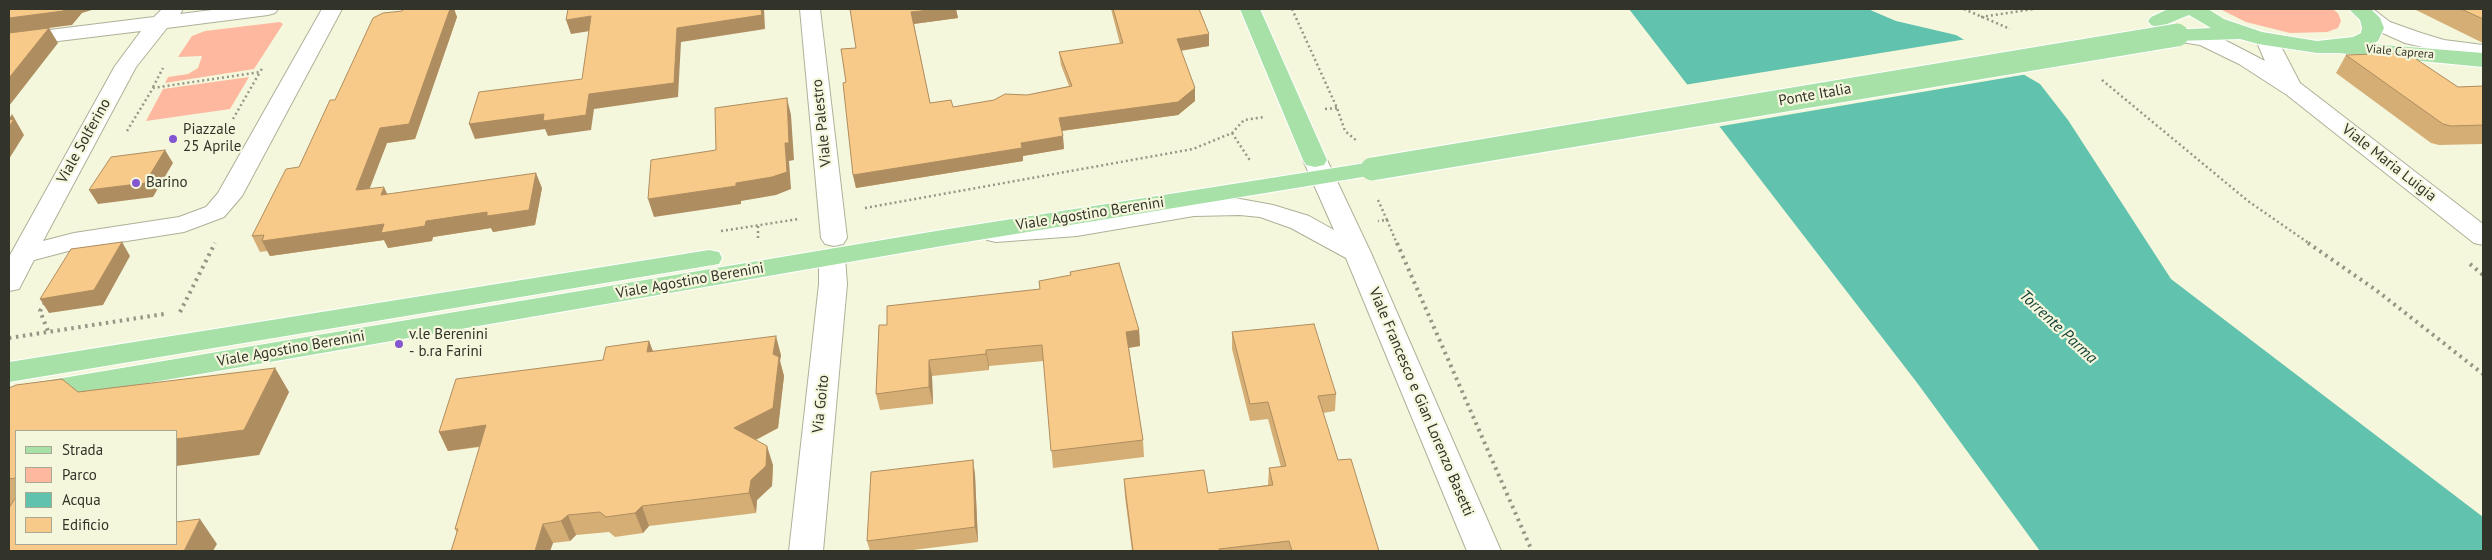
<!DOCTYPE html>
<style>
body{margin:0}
#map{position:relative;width:2492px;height:560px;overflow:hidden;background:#f5f7dd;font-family:"PT Sans",sans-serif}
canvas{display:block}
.frame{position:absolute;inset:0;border:10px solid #323329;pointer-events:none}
.legend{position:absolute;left:15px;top:430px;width:162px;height:115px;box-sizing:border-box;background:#f5f7dd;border:1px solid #a7a995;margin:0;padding:6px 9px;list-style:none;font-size:15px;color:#323329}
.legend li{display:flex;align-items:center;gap:10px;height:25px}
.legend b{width:25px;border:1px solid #a7a995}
</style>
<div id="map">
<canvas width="2492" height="560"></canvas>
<div class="frame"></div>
<ul class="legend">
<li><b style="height:6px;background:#a7e1a8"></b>Strada</li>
<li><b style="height:14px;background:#feb89f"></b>Parco</li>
<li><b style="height:14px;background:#61c2ae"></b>Acqua</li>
<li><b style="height:14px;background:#f8ca89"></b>Edificio</li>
</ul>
</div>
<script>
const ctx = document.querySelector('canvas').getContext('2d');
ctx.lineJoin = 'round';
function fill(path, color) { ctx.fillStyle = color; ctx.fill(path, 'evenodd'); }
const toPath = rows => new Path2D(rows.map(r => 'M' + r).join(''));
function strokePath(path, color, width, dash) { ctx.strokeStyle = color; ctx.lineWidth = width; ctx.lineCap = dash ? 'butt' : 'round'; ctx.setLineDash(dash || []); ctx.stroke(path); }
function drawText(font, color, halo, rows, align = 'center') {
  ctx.font = font + ' "PT Sans",sans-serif'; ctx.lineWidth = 4.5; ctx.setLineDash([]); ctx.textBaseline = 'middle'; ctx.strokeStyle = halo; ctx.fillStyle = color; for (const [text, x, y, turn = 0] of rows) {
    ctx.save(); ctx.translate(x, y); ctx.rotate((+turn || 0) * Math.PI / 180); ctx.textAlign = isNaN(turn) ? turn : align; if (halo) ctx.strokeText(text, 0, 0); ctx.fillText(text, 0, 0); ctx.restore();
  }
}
const green = toPath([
 [2220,9,2332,9,2338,13,2341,21,2338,28,2327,32,2290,33,2246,22],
 [280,22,283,24,254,69,165,83,168,77,188,74,198,68,202,56,178,57,192,36,205,31],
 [249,77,230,109,146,121,163,89]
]);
const water = toPath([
 [1629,9,1868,9,1896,21,1956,35,2040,84,2068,120,2171,279,2483,517,2483,551,2040,551,1918,384]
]);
const pier = toPath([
 [1967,39,2028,74,1716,127,1684,85]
]);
const pathFar1 = toPath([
 [1292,9,1337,108,1345,131,1357,141],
 [1964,9,2010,29],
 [1981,17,2034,9],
 [2102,80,2248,201,2310,244],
 [153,87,163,68],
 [1325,109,1337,108],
 [233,119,260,72],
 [127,131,153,88,260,72,263,67],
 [1232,133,1251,162],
 [1378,200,1387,220,1378,221],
 [865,208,1193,149,1232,133,1244,120,1264,117],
 [1387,220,1397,244],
 [758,226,758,240],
 [721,231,799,219]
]);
const path = toPath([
 [1397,243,1532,551],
 [2308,243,2376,290,2483,374],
 [2470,264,2483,275],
 [45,303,40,311,48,331],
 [180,312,215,243],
 [9,338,164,314]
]);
const minor = toPath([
 [162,9,183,9,180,14,220,9,278,9,275,13,268,15,167,28,136,67,43,241,74,233,179,217,206,207,218,193,322,9,342,9,242,196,224,217,184,232,76,249,34,260,19,289,9,291,9,257,115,66,141,31,9,47,9,35,154,17,162,9],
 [800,9,820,9,847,238,843,244,834,246,825,244,821,238,800,9],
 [2352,9,2373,9,2390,22,2421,33,2444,40,2483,45,2483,57,2444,52,2405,43,2376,30,2354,14,2352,9],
 [2177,29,2213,34,2265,61,2256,40,2259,35,2267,34,2275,35,2300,83,2483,224,2483,245,2474,243,2287,95,2239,64,2200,45,2169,40,2166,35,2169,30,2177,29],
 [1315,153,1324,155,1327,160,1371,253,1501,551,1467,551,1346,258,1291,228,1260,217,1240,215,1194,216,1077,236,996,242,987,240,983,234,987,228,996,226,1077,220,1194,200,1240,199,1273,205,1309,216,1334,230,1303,160,1306,155,1315,153],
 [832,249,842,251,845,257,847,284,823,551,789,551,819,284,819,257,822,251,832,249]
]);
const major = toPath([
 [1240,9,1260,9,1327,160,1324,165,1315,167,1306,165,1303,160,1240,9],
 [2168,9,2208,9,2224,19,2262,32,2317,41,2353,37,2361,33,2362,28,2360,20,2349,9,2371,9,2380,18,2384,28,2378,41,2372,44,2483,53,2483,67,2338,53,2317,53,2258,44,2240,39,2177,41,2169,40,2166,35,2169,30,2211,28,2189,15,2165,25,2158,27,2151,25,2148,21,2151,17,2168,9],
 [1372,162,1381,164,1384,169,1381,174,942,246,9,407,9,387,942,230,1372,162],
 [709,250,719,252,722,258,719,264,9,382,9,362,709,250]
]);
const majorBridge = toPath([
 [1372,169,2177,35]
]);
const wall = toPath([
 [403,9,454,9,457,17,415,139,387,143,369,189,387,194,542,188,535,225,493,232,491,228,433,237,432,241,388,248,384,240,270,256,267,251,260,252,252,236,299,167,335,100],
 [850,9,956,9,958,18,914,24,930,103,953,107,1027,95,1069,86,1061,65,1059,52,1120,44,1111,9,1199,9,1209,46,1181,51,1195,88,1195,101,1178,115,1062,131,1064,149,1023,156,1023,161,856,188,853,175,846,82,856,48],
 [2416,9,2483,9,2483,43,2416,10],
 [2346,55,2458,87,2483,86,2483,144,2439,145,2431,143,2336,73],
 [879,325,1139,330,1140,346,1129,348,1143,440,1144,457,1053,468,1044,361,989,366,989,370,932,376,933,404,880,410,876,394],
 [1232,332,1336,394,1335,411,1323,413,1338,460,1379,551,1132,551,1125,497,1124,479,1208,493,1268,485,1269,468,1281,467,1268,419,1250,421,1232,349],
 [649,341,653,351,781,355,780,361,784,376,778,428,756,440,773,465,772,486,757,500,756,513,649,526,643,533,615,537,609,532,576,535,570,541,553,543,550,551,451,551,457,533,455,529,480,447,448,451,439,432,603,360],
 [275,368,289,392,259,455,16,431,16,544,217,544,9,551,10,506,9,506,9,388,78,392],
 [973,460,975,475,978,542,905,551,870,551,867,541]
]);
const shadedWall = toPath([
 [65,9,95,9,82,13,72,25,49,28,58,43,9,106,9,18],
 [450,9,454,9,457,17,415,139,387,143,363,206,356,190,380,128],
 [761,9,764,9,765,29,681,42,678,97,594,109,591,130,548,136,545,129,475,139,469,124,589,94,677,28],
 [938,9,956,9,958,18,913,24,911,12],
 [591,16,596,30,571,34,566,20],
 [1209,34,1209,46,1177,51,1177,39],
 [1195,88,1195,101,1178,115,1060,131,1059,118],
 [787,98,791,115,794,160,789,161,791,189,776,195,741,201,741,204,654,217,648,199,736,183,785,143],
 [12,114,24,135,9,159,9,119],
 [1063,136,1064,149,1023,156,1023,161,856,188,853,175,1021,143],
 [165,150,173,163,153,197,98,204,89,190],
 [536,173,542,188,535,225,493,232,491,228,433,237,432,241,388,248,384,240,270,256,262,241,384,224,426,221],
 [384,187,391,202,381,195],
 [122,242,130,256,103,305,49,313,40,299],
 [1139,330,1140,346,1127,348,1126,332],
 [776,336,781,355,780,361,784,376,778,428,740,448,734,428,773,354],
 [649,341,656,360,647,352],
 [986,350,989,366,989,370,986,354],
 [929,360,932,376,933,404,929,387],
 [275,368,289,392,259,455,176,466,176,439],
 [486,425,495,444,448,451,439,432],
 [767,446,773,465,772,486,757,500,756,513,749,493,751,480],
 [973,460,975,475,978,542,975,527],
 [642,506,649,526,643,533,635,513],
 [568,515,576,535,570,541,561,521],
 [200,519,217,544,213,551,184,551],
 [543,524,553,543,550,551,535,551]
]);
const building = toPath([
 [9,9,65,9,63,11,9,18,9,9],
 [403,9,450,9,409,124,380,128,356,190,384,187,381,195,536,173,529,210,487,216,487,212,426,221,425,226,381,233,384,224,262,241,264,235,252,236,286,169,299,167,330,100,335,100,373,18,383,13,402,11,403,9],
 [568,9,761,9,762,15,677,28,674,83,589,94,586,115,543,121,544,114,469,124,479,92,582,79,591,16,566,20,568,9],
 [850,9,938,9,911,12,930,103,951,100,953,107,994,100,1005,94,1027,95,1072,86,1059,52,1123,43,1113,9,1199,9,1209,34,1177,39,1195,88,1178,102,1059,118,1063,136,1021,143,1022,148,853,175,843,83,846,82,841,49,856,48,850,9],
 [2461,9,2483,9,2483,19,2461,9],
 [49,28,9,78,9,33,49,28],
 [2402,53,2410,55,2458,87,2483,86,2483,125,2451,126,2443,124,2346,55,2402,53],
 [787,98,789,143,785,143,787,172,772,177,736,183,736,186,648,199,651,160,716,150,715,108,787,98],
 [14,119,9,127,9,120,14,119],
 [165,150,145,183,89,190,111,157,165,150],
 [122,242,94,290,40,299,71,249,122,242],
 [1119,263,1139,330,1126,332,1143,440,1051,451,1042,345,986,350,986,354,929,360,929,387,876,394,879,325,887,325,887,306,1040,289,1039,281,1071,275,1070,272,1119,263],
 [1314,324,1336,394,1318,396,1338,460,1351,459,1379,551,1292,551,1289,541,1219,549,1220,551,1133,551,1124,479,1204,470,1208,493,1273,485,1269,468,1286,466,1268,402,1250,404,1232,332,1314,324],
 [776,336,773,354,779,357,773,408,734,428,767,446,766,466,751,480,749,493,642,506,635,513,606,517,600,512,568,515,561,521,543,524,535,551,451,551,458,529,455,529,486,425,439,432,456,379,603,360,606,347,649,341,647,352,776,336],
 [275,368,244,430,176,439,176,431,16,431,16,478,9,479,9,388,16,385,62,379,78,392,275,368],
 [973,460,975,527,867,541,871,472,973,460],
 [16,497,16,544,176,544,176,522,200,519,184,551,9,551,9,508,16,497]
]);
const markers = [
 [173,139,5,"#8456cf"],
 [136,183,5,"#8456cf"],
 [399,344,5,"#8456cf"]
];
const farStreetnames = [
 ["Viale Caprera",2400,52,5]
];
const streetNames = [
 ["Ponte Italia",1815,95,-10],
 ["Viale Palestro",822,123,-96],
 ["Viale Solferino",84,141,-61],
 ["Viale Maria Luigia",2389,163,38],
 ["Viale Agostino Berenini",1090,214,-9],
 ["Viale Agostino Berenini",690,281,-10],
 ["Viale Agostino Berenini",291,349,-10],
 ["Viale Francesco e Gian Lorenzo Basetti",1421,402,67],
 ["Via Goito",821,404,-84]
];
const poiNames = [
 ["Piazzale",183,130],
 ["25 Aprile",183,147],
 ["Barino",146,183],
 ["v.le Berenini",409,335],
 ["- b.ra Farini",409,352]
];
const waterNames = [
 ["Torrente Parma",2058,327,43]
];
fill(green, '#feb89f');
fill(water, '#61c2ae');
fill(pier, '#f5f7dd');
strokePath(minor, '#afb098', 2);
strokePath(major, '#fff', 2);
strokePath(pathFar1, '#959785', 2.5, [2, 3]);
strokePath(path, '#959785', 4, [2.5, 4.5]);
fill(minor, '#fff');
fill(major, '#a7e1a8');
strokePath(majorBridge, '#fff', 25, []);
strokePath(majorBridge, '#a7e1a8', 23);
fill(wall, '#d5ae76');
fill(shadedWall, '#ae8d60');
fill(building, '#f8ca89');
strokePath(building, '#ae8d60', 1);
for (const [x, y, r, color] of markers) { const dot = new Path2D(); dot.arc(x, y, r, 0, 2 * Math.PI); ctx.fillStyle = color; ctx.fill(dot); strokePath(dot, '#f5f7dd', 2); }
drawText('12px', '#323329', '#f5f7dd', farStreetnames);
drawText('15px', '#323329', '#f5f7dd', streetNames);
drawText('15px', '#323329', '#f5f7dd', poiNames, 'left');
drawText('italic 16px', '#103d35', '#f5f7dd', waterNames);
</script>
